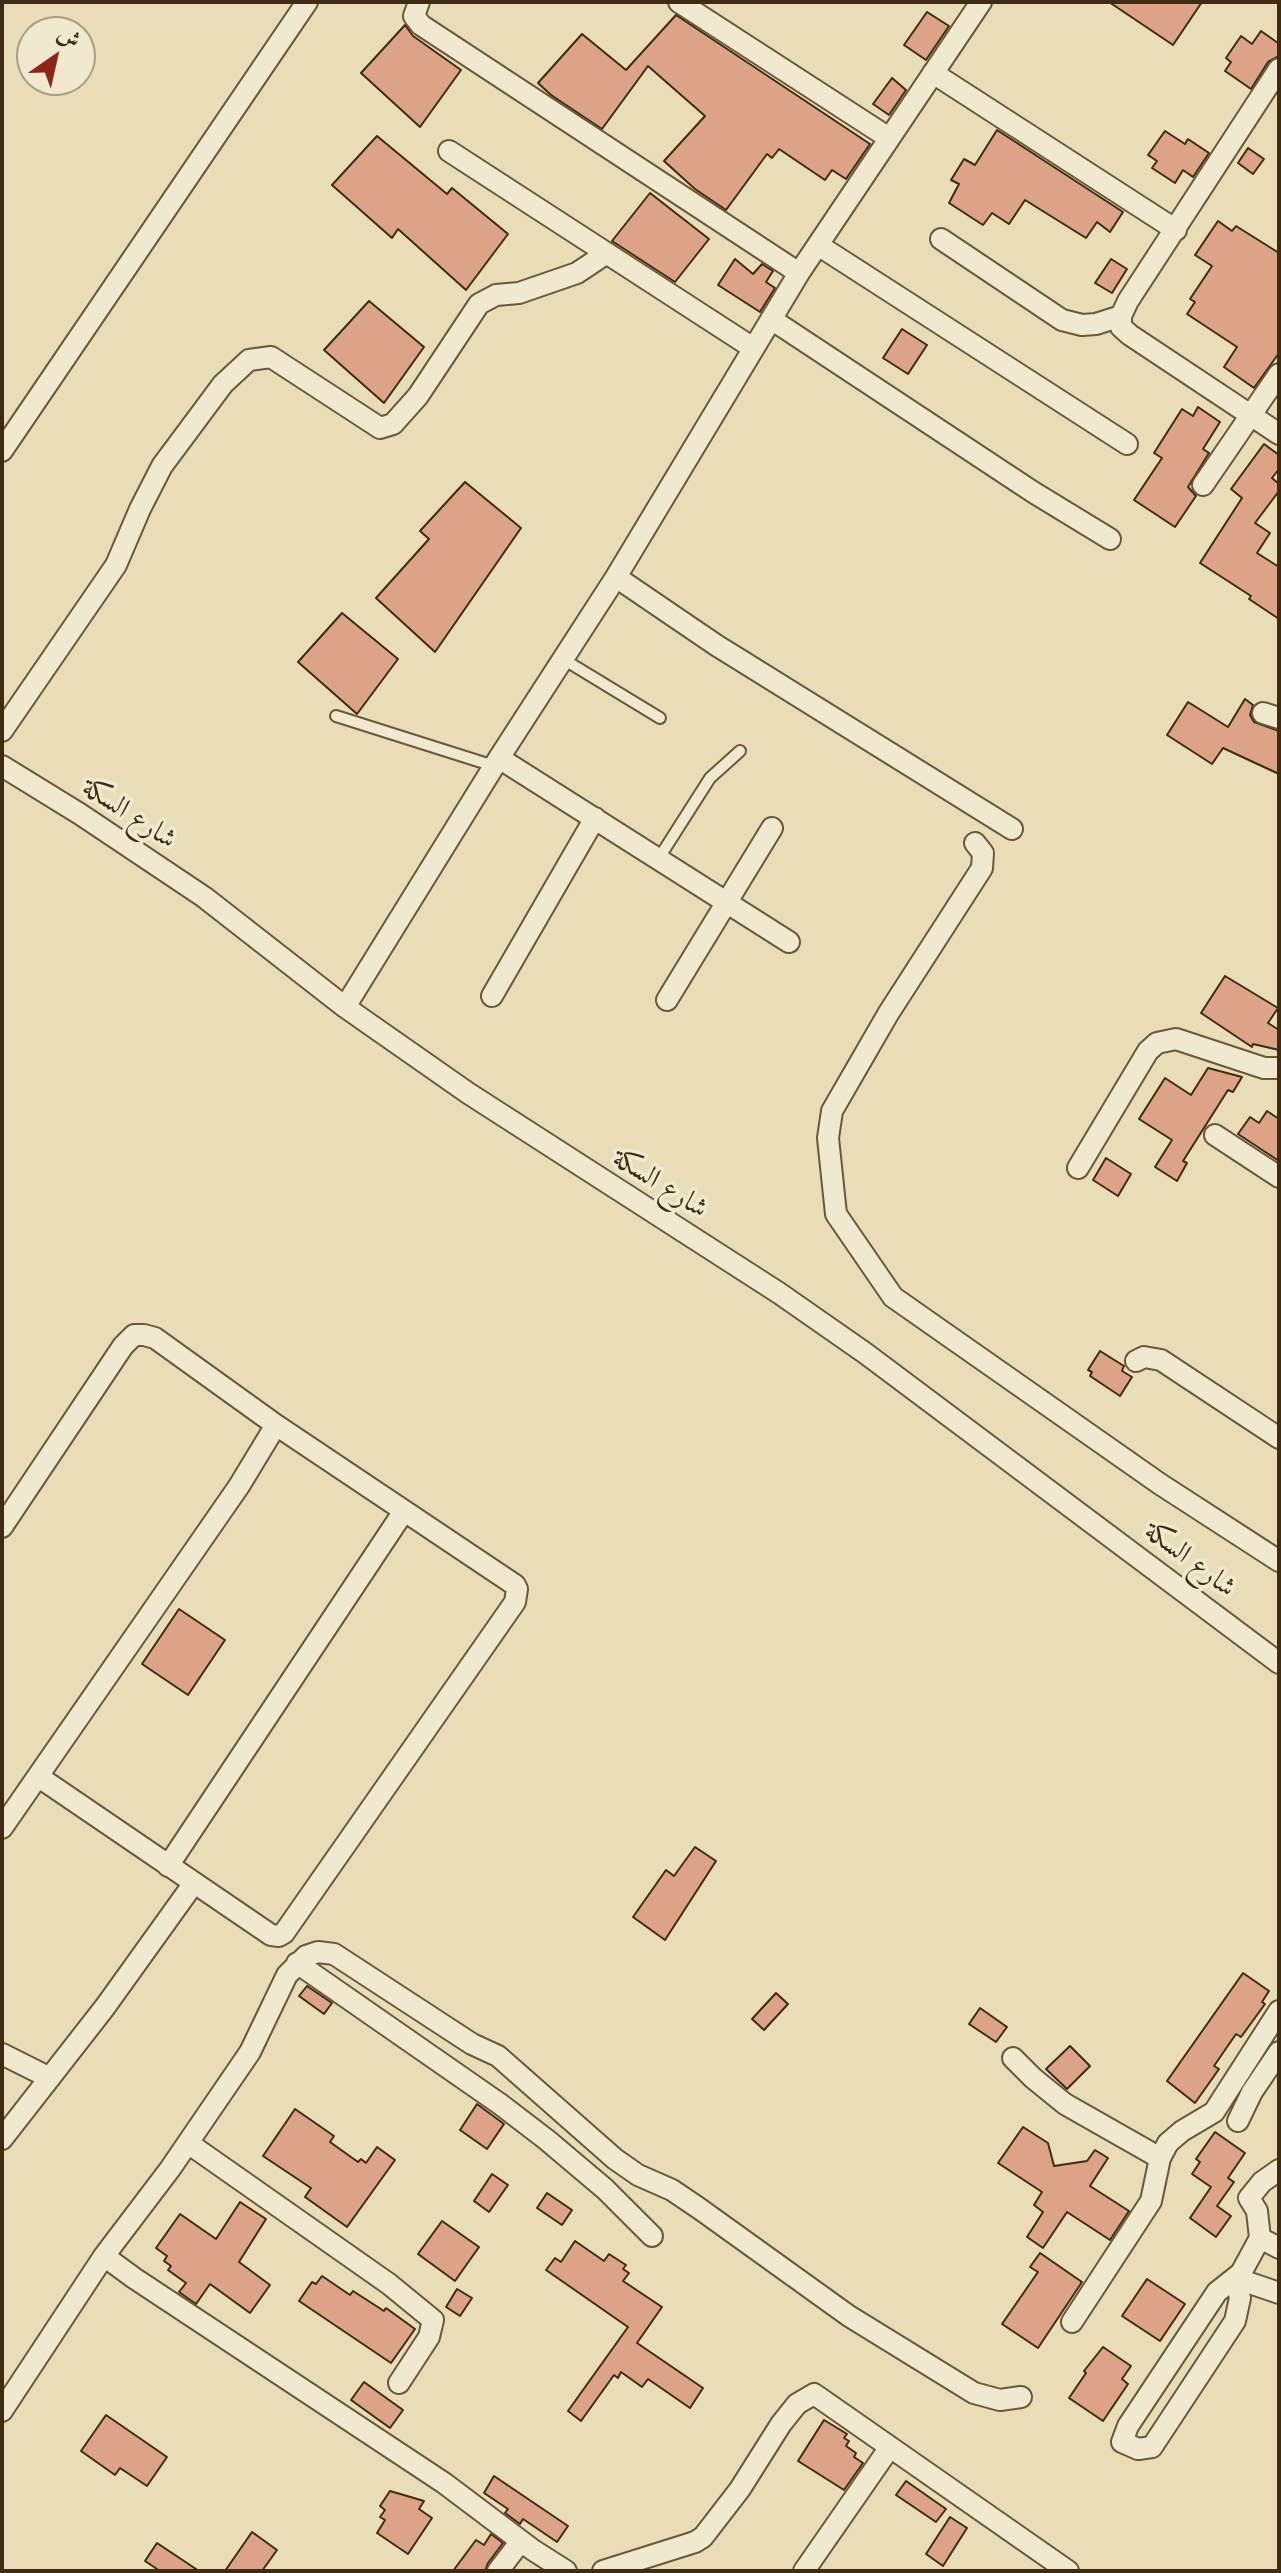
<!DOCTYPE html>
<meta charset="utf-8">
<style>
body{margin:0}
#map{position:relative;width:1281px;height:2573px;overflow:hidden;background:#e8ddb6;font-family:"Old Standard TT",Amiri,serif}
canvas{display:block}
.frame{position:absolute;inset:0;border:4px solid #3f2b11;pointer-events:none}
.north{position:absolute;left:16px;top:16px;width:80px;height:80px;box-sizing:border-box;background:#f0e9d0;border:2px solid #a99d84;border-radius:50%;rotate:34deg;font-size:22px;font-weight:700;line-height:32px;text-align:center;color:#3f2b11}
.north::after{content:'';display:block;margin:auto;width:28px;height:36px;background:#8f2418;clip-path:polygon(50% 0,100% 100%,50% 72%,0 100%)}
</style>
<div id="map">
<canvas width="1281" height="2573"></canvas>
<div class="frame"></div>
<div class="north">ش</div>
</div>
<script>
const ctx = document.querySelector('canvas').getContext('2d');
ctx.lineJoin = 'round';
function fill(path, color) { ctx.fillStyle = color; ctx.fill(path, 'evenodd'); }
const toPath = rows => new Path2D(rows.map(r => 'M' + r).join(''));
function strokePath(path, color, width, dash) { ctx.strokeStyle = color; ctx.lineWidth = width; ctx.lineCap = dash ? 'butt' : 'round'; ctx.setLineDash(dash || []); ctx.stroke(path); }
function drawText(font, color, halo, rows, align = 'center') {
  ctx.font = font + ' "Old Standard TT",Amiri,serif'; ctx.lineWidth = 7; ctx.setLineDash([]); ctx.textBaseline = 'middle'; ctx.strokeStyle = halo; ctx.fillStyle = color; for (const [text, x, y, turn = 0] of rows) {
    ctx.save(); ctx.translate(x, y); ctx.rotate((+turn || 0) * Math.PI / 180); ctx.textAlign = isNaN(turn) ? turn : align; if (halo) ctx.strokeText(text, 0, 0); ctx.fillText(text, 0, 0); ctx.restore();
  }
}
const building = toPath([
 [1109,2,1202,2,1173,45,1109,2],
 [927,12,949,26,926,60,904,45,927,12],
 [676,15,870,144,846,179,832,170,825,180,779,149,772,158,767,154,726,210,695,189,664,161,705,116,648,66,602,129,551,95,538,83,582,34,626,70,676,15],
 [405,25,413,36,461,70,420,127,361,73,405,25],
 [1261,31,1278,43,1279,56,1268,62,1251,89,1225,71,1231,62,1226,58,1241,36,1252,44,1261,31],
 [892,78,906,90,889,115,873,104,892,78],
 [997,130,1123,212,1110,232,1097,222,1086,238,1025,200,1009,224,992,213,983,225,949,203,959,184,951,180,964,159,975,165,997,130],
 [1165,131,1185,144,1188,139,1209,153,1193,177,1183,170,1175,183,1152,168,1157,161,1148,155,1165,131],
 [377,136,447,194,452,188,508,234,466,290,398,229,392,238,332,185,377,136],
 [1248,148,1264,159,1253,174,1238,163,1248,148],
 [650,193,709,239,675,282,612,241,650,193],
 [1218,221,1232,231,1236,226,1279,253,1279,353,1254,388,1224,367,1237,347,1187,314,1195,302,1190,299,1212,266,1195,255,1218,221],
 [735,259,753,274,762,264,773,271,766,282,775,288,760,312,718,285,735,259],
 [1111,259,1127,269,1112,293,1095,283,1111,259],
 [369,301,424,347,384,403,324,350,369,301],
 [902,329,927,345,908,374,883,358,902,329],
 [1198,407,1220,422,1203,449,1209,453,1188,487,1196,496,1175,527,1134,500,1162,458,1154,453,1182,409,1193,416,1198,407],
 [1264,444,1279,455,1279,469,1272,478,1279,484,1279,491,1255,523,1270,533,1257,553,1279,567,1279,619,1249,599,1251,596,1200,563,1242,498,1231,489,1264,444],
 [465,482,521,528,435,652,376,598,429,539,420,531,465,482],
 [342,613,398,659,357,714,298,662,342,613],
 [1245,699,1253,705,1250,715,1254,722,1279,731,1279,774,1223,748,1212,764,1167,735,1188,702,1228,727,1245,699],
 [1225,976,1278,1008,1268,1023,1279,1030,1279,1050,1253,1044,1252,1047,1201,1013,1225,976],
 [1208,1068,1242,1077,1233,1092,1228,1090,1183,1161,1187,1163,1177,1181,1155,1167,1172,1140,1139,1119,1165,1078,1191,1095,1208,1068],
 [1267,1111,1279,1119,1279,1161,1238,1134,1250,1117,1259,1123,1267,1111],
 [1106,1158,1131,1174,1118,1196,1093,1180,1106,1158],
 [1100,1351,1124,1366,1122,1371,1132,1377,1120,1396,1090,1376,1092,1372,1088,1370,1100,1351],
 [179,1609,225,1640,188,1695,142,1664,179,1609],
 [695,1847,716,1861,665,1940,633,1917,666,1870,674,1876,695,1847],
 [1243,1973,1269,1991,1262,2002,1265,2004,1241,2037,1236,2034,1214,2066,1219,2069,1195,2103,1167,2081,1243,1973],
 [307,1986,332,2003,324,2014,299,1996,307,1986],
 [776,1993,788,2004,764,2030,752,2019,776,1993],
 [980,2008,1007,2027,996,2042,969,2024,980,2008],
 [1070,2046,1090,2066,1067,2089,1046,2069,1070,2046],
 [477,2104,504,2124,487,2149,460,2130,477,2104],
 [295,2109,334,2136,330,2142,358,2162,361,2159,366,2163,377,2147,395,2160,347,2227,305,2197,311,2188,263,2156,295,2109],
 [1023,2127,1048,2143,1054,2166,1087,2161,1095,2150,1108,2158,1090,2186,1129,2211,1110,2240,1067,2212,1043,2248,1027,2237,1043,2212,1034,2205,1042,2192,998,2163,1023,2127],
 [1215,2132,1245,2153,1228,2178,1234,2182,1217,2206,1231,2216,1216,2237,1190,2218,1211,2187,1192,2174,1200,2162,1196,2159,1215,2132],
 [492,2174,508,2185,489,2212,474,2201,492,2174],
 [547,2193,572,2210,562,2225,537,2208,547,2193],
 [240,2202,266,2219,239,2262,270,2285,250,2313,210,2284,196,2304,179,2292,186,2283,168,2270,171,2266,164,2261,167,2256,156,2248,180,2214,216,2239,240,2202],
 [442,2221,479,2247,455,2281,418,2254,442,2221],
 [575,2241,604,2261,609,2254,626,2265,623,2269,629,2273,623,2281,662,2307,637,2343,703,2388,690,2408,648,2379,642,2387,621,2372,618,2378,614,2375,581,2421,568,2411,628,2327,546,2270,555,2258,561,2262,575,2241],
 [1040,2253,1082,2282,1038,2348,1002,2324,1038,2272,1030,2267,1040,2253],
 [322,2276,350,2295,353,2291,384,2311,386,2308,415,2329,391,2363,299,2301,312,2282,316,2284,322,2276],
 [1147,2279,1185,2304,1160,2341,1122,2316,1147,2279],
 [457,2289,472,2298,460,2316,446,2307,457,2289],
 [1103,2347,1131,2366,1122,2379,1128,2384,1103,2421,1069,2398,1086,2373,1084,2371,1103,2347],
 [364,2382,403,2410,390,2428,351,2400,364,2382],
 [106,2415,167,2457,147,2486,120,2468,115,2475,81,2451,106,2415],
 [824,2420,847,2434,844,2438,849,2441,846,2446,856,2453,854,2457,863,2463,844,2490,798,2461,824,2420],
 [494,2476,568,2526,557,2542,523,2519,520,2524,505,2513,508,2509,484,2493,494,2476],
 [906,2481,946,2509,936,2522,896,2495,906,2481],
 [390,2491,424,2501,419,2509,432,2518,408,2554,377,2533,385,2520,380,2517,385,2510,380,2506,390,2491],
 [950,2517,967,2528,943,2566,926,2554,950,2517],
 [252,2532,277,2550,262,2571,225,2571,252,2532],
 [491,2534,503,2543,488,2563,485,2571,453,2571,476,2540,484,2545,491,2534],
 [157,2543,199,2571,160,2571,145,2561,157,2543]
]);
const service = toPath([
 [563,659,660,718],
 [336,716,494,766],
 [659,858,710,778,740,751]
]);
const minor = toPath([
 [419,2,414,16,421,25,799,273],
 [679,2,889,138],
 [1279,69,1128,301,1121,316,1121,327,1130,335,1279,434],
 [933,73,1176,230],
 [449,151,753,348],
 [941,239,1062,320,1082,325,1096,324,1121,316],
 [818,245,1127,444],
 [771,319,1033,492,1110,539],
 [2,451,307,2],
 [1203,485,1279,374],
 [616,577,716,645,1012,829],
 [1263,713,1279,718],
 [2,731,116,565,140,509,162,466,223,384,249,360,271,357,380,428,393,424,418,396,479,304,496,295,519,293,577,273,607,253],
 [499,758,789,942],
 [2,766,80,814,204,897,345,1007,468,1093,779,1293,865,1353,1279,1663],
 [975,843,983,853,982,868,888,1014,832,1111,828,1138,836,1214,893,1297,1160,1484,1279,1561],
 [492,996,595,818],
 [667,1000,772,828],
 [345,1007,499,758,616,577,799,273,981,2],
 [1215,1135,1279,1177],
 [1078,1168,1148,1051,1157,1043,1176,1039,1264,1068,1279,1068],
 [1136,1361,1144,1357,1161,1360,1279,1438],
 [2,1527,123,1346,134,1335,144,1335,155,1338,276,1425,515,1585,517,1589,515,1602,284,1933,279,1936,271,1935,39,1777],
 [2,1828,239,1486,276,1425],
 [168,1866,404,1511],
 [297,1963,500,2104,547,2140,605,2189,652,2236],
 [2,2054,50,2078],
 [1013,2058,1033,2078,1065,2104,1160,2158],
 [1238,2121,1252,2092,1279,2052],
 [2,2139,105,2007,194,1883],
 [188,2143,389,2284,433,2320,429,2337,399,2383],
 [1260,2238,1279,2248],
 [104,2256,134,2278,444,2483,533,2550,566,2571],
 [1235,2278,1240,2298,1235,2321,1152,2447,1138,2449,1122,2442,1128,2426,1217,2292,1241,2273,1260,2238,1257,2211,1249,2198,1262,2182,1279,2170],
 [1235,2278,1279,2293],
 [1072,2322,1151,2201,1160,2158,1168,2143,1182,2131,1214,2112,1279,2011],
 [2,2411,104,2256,170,2169,250,2052,287,1975,306,1956,318,1952,334,1954,472,2044,498,2056,615,2159,638,2175,672,2190,700,2209,849,2316,974,2393,1000,2400,1021,2397],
 [498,2571,521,2541],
 [603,2571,695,2542,703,2537,740,2489,781,2424,797,2404,814,2394,1068,2571],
 [804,2571,890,2447]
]);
const streetNames = [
 ["شارع السكة",129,814,33],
 ["شارع السكة",660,1184,32],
 ["شارع السكة",1190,1560,37]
];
fill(building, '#dda387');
strokePath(building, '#3f2b11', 2);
strokePath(service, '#69583a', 14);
strokePath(minor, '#69583a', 24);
strokePath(service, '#f0e9d0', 10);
strokePath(minor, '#f0e9d0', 20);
drawText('28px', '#3f2b11', '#f0e9d0', streetNames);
</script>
